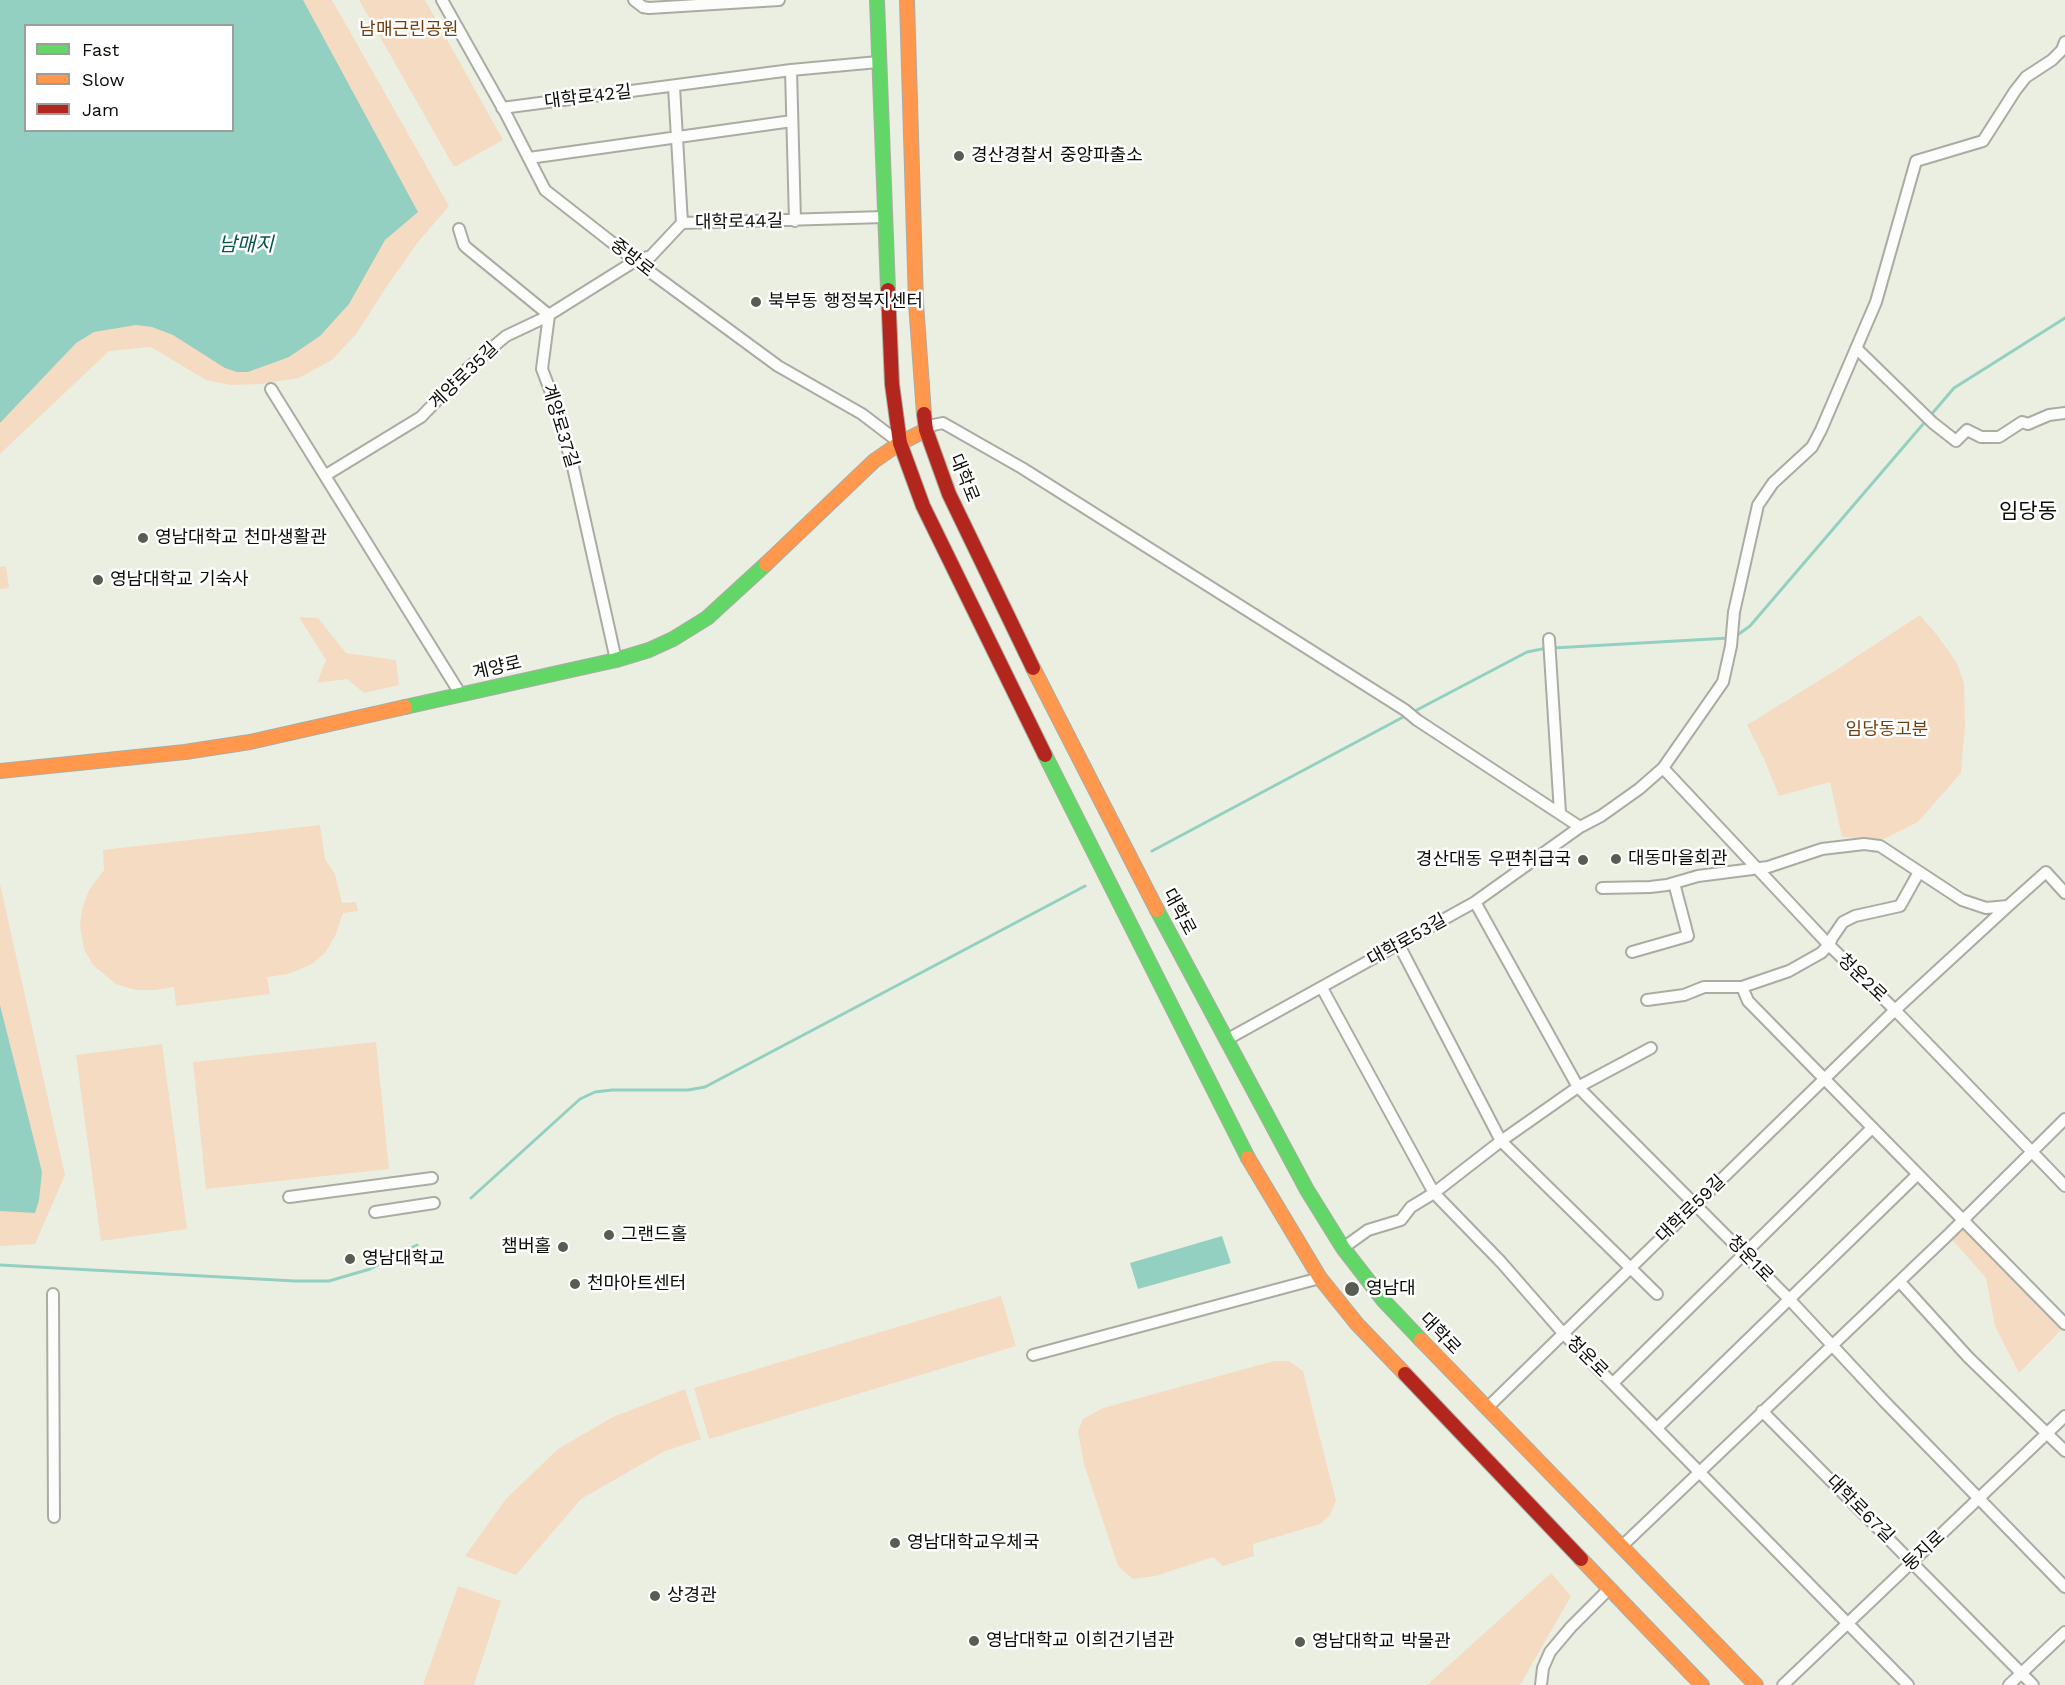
<!DOCTYPE html>
<meta charset="utf-8">
<style>
body{margin:0}
#map{position:relative;width:2065px;height:1685px;overflow:hidden;background:#ebefe2;font-family:"Work Sans",sans-serif}
canvas{display:block}
.legend{position:absolute;left:24px;top:24px;width:210px;height:108px;box-sizing:border-box;background:#fff;border:2px solid #9d9e9b;margin:0;padding:8px 10px;list-style:none;font-size:18px;color:#0b0d06}
.legend li{display:flex;align-items:center;gap:12px;height:30px}
.legend b{width:30px;border:2px solid #9d9e9b}
</style>
<div id="map">
<canvas width="2065" height="1685"></canvas>
<ul class="legend">
<li><b style="height:8px;background:#63d668"></b>Fast</li>
<li><b style="height:8px;background:#ff974d"></b>Slow</li>
<li><b style="height:8px;background:#b3261e"></b>Jam</li>
</ul>
</div>
<script>
const ctx = document.querySelector('canvas').getContext('2d');
ctx.lineJoin = 'round';
function fill(path, color) { ctx.fillStyle = color; ctx.fill(path, 'evenodd'); }
const toPath = rows => new Path2D(rows.map(r => 'M' + r).join(''));
function strokePath(path, color, width, dash) { ctx.strokeStyle = color; ctx.lineWidth = width; ctx.lineCap = dash ? 'butt' : 'round'; ctx.setLineDash(dash || []); ctx.stroke(path); }
function drawText(font, color, halo, rows, align = 'center') {
  ctx.font = font + ' "Work Sans","Noto Sans KR",sans-serif'; ctx.lineWidth = 5; ctx.setLineDash([]); ctx.textBaseline = 'middle'; ctx.strokeStyle = halo; ctx.fillStyle = color; for (const [text, x, y, turn = 0] of rows) {
    ctx.save(); ctx.translate(x, y); ctx.rotate((+turn || 0) * Math.PI / 180); ctx.textAlign = isNaN(turn) ? turn : align; if (halo) ctx.strokeText(text, 0, 0); ctx.fillText(text, 0, 0); ctx.restore();
  }
}
const green = toPath([
 [0,0,332,0,449,206,418,242,389,283,357,333,332,360,299,378,260,384,231,385,206,380,151,347,109,351,0,454],
 [26,26,232,26,232,130,26,130],
 [359,0,425,0,503,140,454,167],
 [6,566,9,588,0,589,0,567],
 [1920,615,1937,635,1957,663,1964,683,1965,725,1961,773,1918,822,1884,839,1842,837,1830,782,1779,796,1765,761,1747,725,1836,670],
 [299,617,318,618,346,653,396,660,399,685,364,693,347,679,317,683,326,660],
 [320,825,325,859,335,874,342,903,356,902,358,911,343,913,336,934,325,953,312,964,288,974,267,977,270,994,176,1006,174,987,155,990,136,990,116,984,93,965,84,949,80,926,82,909,89,890,104,870,103,850],
 [0,884,65,1175,35,1244,0,1246],
 [376,1042,389,1169,206,1189,193,1062],
 [162,1044,187,1229,101,1241,76,1055],
 [1962,1221,2065,1326,2019,1373,1995,1326,1986,1278,1948,1235],
 [1001,1296,1016,1346,709,1439,694,1388],
 [1274,1361,1289,1361,1303,1371,1336,1501,1330,1515,1320,1524,1253,1544,1254,1556,1223,1566,1213,1557,1155,1576,1133,1579,1118,1566,1084,1464,1078,1431,1083,1419,1103,1408],
 [685,1389,701,1439,663,1452,581,1499,516,1575,465,1556,506,1499,558,1449,613,1417],
 [1551,1573,1571,1596,1520,1685,1427,1685],
 [458,1586,501,1601,474,1685,423,1685]
]);
const water = toPath([
 [0,0,303,0,418,212,385,240,349,304,320,336,289,357,248,372,237,372,225,368,173,335,152,327,136,325,94,332,76,343,0,423],
 [26,26,232,26,232,130,26,130],
 [0,1005,42,1172,39,1200,35,1213,0,1211],
 [1222,1236,1231,1263,1138,1289,1130,1263]
]);
const stream = toPath([
 [1736,636,1750,626,1954,388,2065,318],
 [1553,648,1729,638],
 [1413,712,1527,652,1547,648],
 [1152,851,1407,715],
 [471,1198,580,1099,595,1092,612,1090,688,1090,705,1087,1085,886],
 [0,1265,295,1281,329,1281,370,1269,417,1245]
]);
const street = toPath([
 [442,0,506,114,545,190,642,266,778,366,862,414,900,443],
 [634,0,643,7,649,8,779,0],
 [791,70,795,221],
 [674,87,682,223],
 [502,108,791,70,878,62],
 [529,158,792,121],
 [459,229,464,245,467,248,549,315,542,369,550,390,573,467,616,660],
 [1856,348,1933,423,1956,441,1967,430,1981,437,1999,437,2022,422,2028,424,2049,415,2065,413],
 [271,389,461,695],
 [926,430,933,425,943,423,1022,468,1405,710,1417,720,1580,827],
 [326,475,421,417,468,368,506,336,544,318,635,261,651,256,682,223,884,217],
 [1549,639,1560,813],
 [1663,768,1829,945,1895,1010,2065,1186],
 [1602,888,1650,887,1667,885,1698,876,1768,867,1822,849,1864,844,1880,846,1962,900,1986,908,2008,906,2046,872,2065,893],
 [1475,902,1578,1087,1790,1300,1884,1401,2065,1587],
 [1399,945,1501,1141,1657,1294],
 [1632,952,1688,936,1674,883],
 [1742,987,1748,1001,2065,1324],
 [1322,988,1434,1193,1501,1262,1563,1333,1908,1685],
 [1647,1000,1684,995,1704,987,1742,987,1789,971,1821,953,1829,945,1832,938,1843,922,1855,916,1900,906,1919,872],
 [1226,1040,1475,902,1580,827,1601,816,1639,789,1663,768,1723,682,1731,646,1734,612,1758,505,1773,483,1812,447,1821,430,1876,302,1916,161,1983,141,2015,91,2026,77,2052,60,2062,50,2065,42],
 [289,1197,432,1178],
 [375,1212,434,1203],
 [1343,1248,1368,1230,1401,1220,1411,1207,1434,1193,1501,1141,1578,1087,1651,1048],
 [1900,1282,1968,1357,2065,1451],
 [53,1294,54,1517],
 [1033,1355,1320,1278],
 [1613,1383,1872,1128],
 [1487,1408,1895,1010,2008,906],
 [1762,1411,2033,1685],
 [1657,1428,1917,1175],
 [1621,1547,1948,1235,2065,1119],
 [1541,1685,1543,1668,1550,1652,1571,1627,1609,1589],
 [1783,1685,2065,1416],
 [2009,1685,2065,1632]
]);
const fast = toPath([
 [877,0,888,290],
 [405,707,616,660,649,650,673,639,707,618,766,564],
 [1045,755,1248,1158],
 [1157,910,1307,1190,1343,1248,1384,1301,1421,1340]
]);
const slow = toPath([
 [907,0,916,303,924,414],
 [766,564,874,461,900,443,926,430],
 [1033,668,1157,910],
 [0,771,185,752,250,742,405,707],
 [1248,1158,1320,1278,1357,1324,1405,1374],
 [1421,1340,1756,1685],
 [1581,1559,1702,1685]
]);
const jam = toPath([
 [888,290,892,384,900,443,923,506,1045,755],
 [924,414,926,430,949,494,1033,668],
 [1405,1374,1581,1559]
]);
const markers = [
 [959,156,6,"#595c53"],
 [756,302,6,"#595c53"],
 [143,538,6,"#595c53"],
 [98,580,6,"#595c53"],
 [1616,859,6,"#595c53"],
 [1583,860,6,"#595c53"],
 [609,1235,6,"#595c53"],
 [563,1247,6,"#595c53"],
 [350,1259,6,"#595c53"],
 [575,1284,6,"#595c53"],
 [1352,1289,8,"#595c53"],
 [895,1543,6,"#595c53"],
 [655,1596,6,"#595c53"],
 [974,1641,6,"#595c53"],
 [1300,1642,6,"#595c53"]
];
const parkNames = [
 ["남매근린공원",409,30],
 ["임당동고분",1887,730]
];
const streetNames = [
 ["대학로42길",588,97,-7],
 ["대학로44길",739,222,-1],
 ["중방로",632,258,38],
 ["계양로35길",464,376,-44],
 ["계양로37길",560,426,73],
 ["대학로",964,478,68],
 ["계양로",497,668,-13],
 ["대학로",1179,912,62],
 ["대학로53길",1407,940,-29],
 ["청운2로",1862,978,44],
 ["대학로59길",1691,1209,-44],
 ["청운1로",1750,1259,46],
 ["대학로",1440,1334,46],
 ["청운로",1587,1357,45],
 ["대학로67길",1860,1509,45],
 ["둥지로",1924,1551,-43]
];
const poiNames = [
 ["경산경찰서 중앙파출소",971,156],
 ["북부동 행정복지센터",768,302],
 ["영남대학교 천마생활관",155,538],
 ["영남대학교 기숙사",110,580],
 ["대동마을회관",1628,859],
 ["경산대동 우편취급국",1571,860,"right"],
 ["그랜드홀",621,1235],
 ["챔버홀",551,1247,"right"],
 ["영남대학교",362,1259],
 ["천마아트센터",587,1284],
 ["영남대",1366,1289],
 ["영남대학교우체국",907,1543],
 ["상경관",667,1596],
 ["영남대학교 이희건기념관",986,1641],
 ["영남대학교 박물관",1312,1642]
];
const waterNames = [
 ["남매지",246,245]
];
const quarterNames = [
 ["임당동",2028,512]
];
fill(green, '#f5dbc1');
fill(water, '#94d0c1');
strokePath(stream, '#94d0c1', 3);
strokePath(street, '#aaaca3', 14);
strokePath(fast, '#aaaca3', 16);
strokePath(slow, '#aaaca3', 16);
strokePath(jam, '#aaaca3', 16);
strokePath(street, '#fcfdfb', 10);
strokePath(fast, '#63d668', 14);
strokePath(slow, '#ff974d', 14);
strokePath(jam, '#b3261e', 14);
for (const [x, y, r, color] of markers) { const dot = new Path2D(); dot.arc(x, y, r, 0, 2 * Math.PI); ctx.fillStyle = color; ctx.fill(dot); strokePath(dot, '#fff', 2); }
drawText('18px', '#733e0f', '#fff', parkNames);
drawText('18px', '#0b0d06', '#fff', streetNames);
drawText('18px', '#0b0d06', '#fff', poiNames, 'left');
drawText('italic 20px', '#07544a', '#fff', waterNames);
drawText('21px', '#0b0d06', '#fff', quarterNames);
</script>
